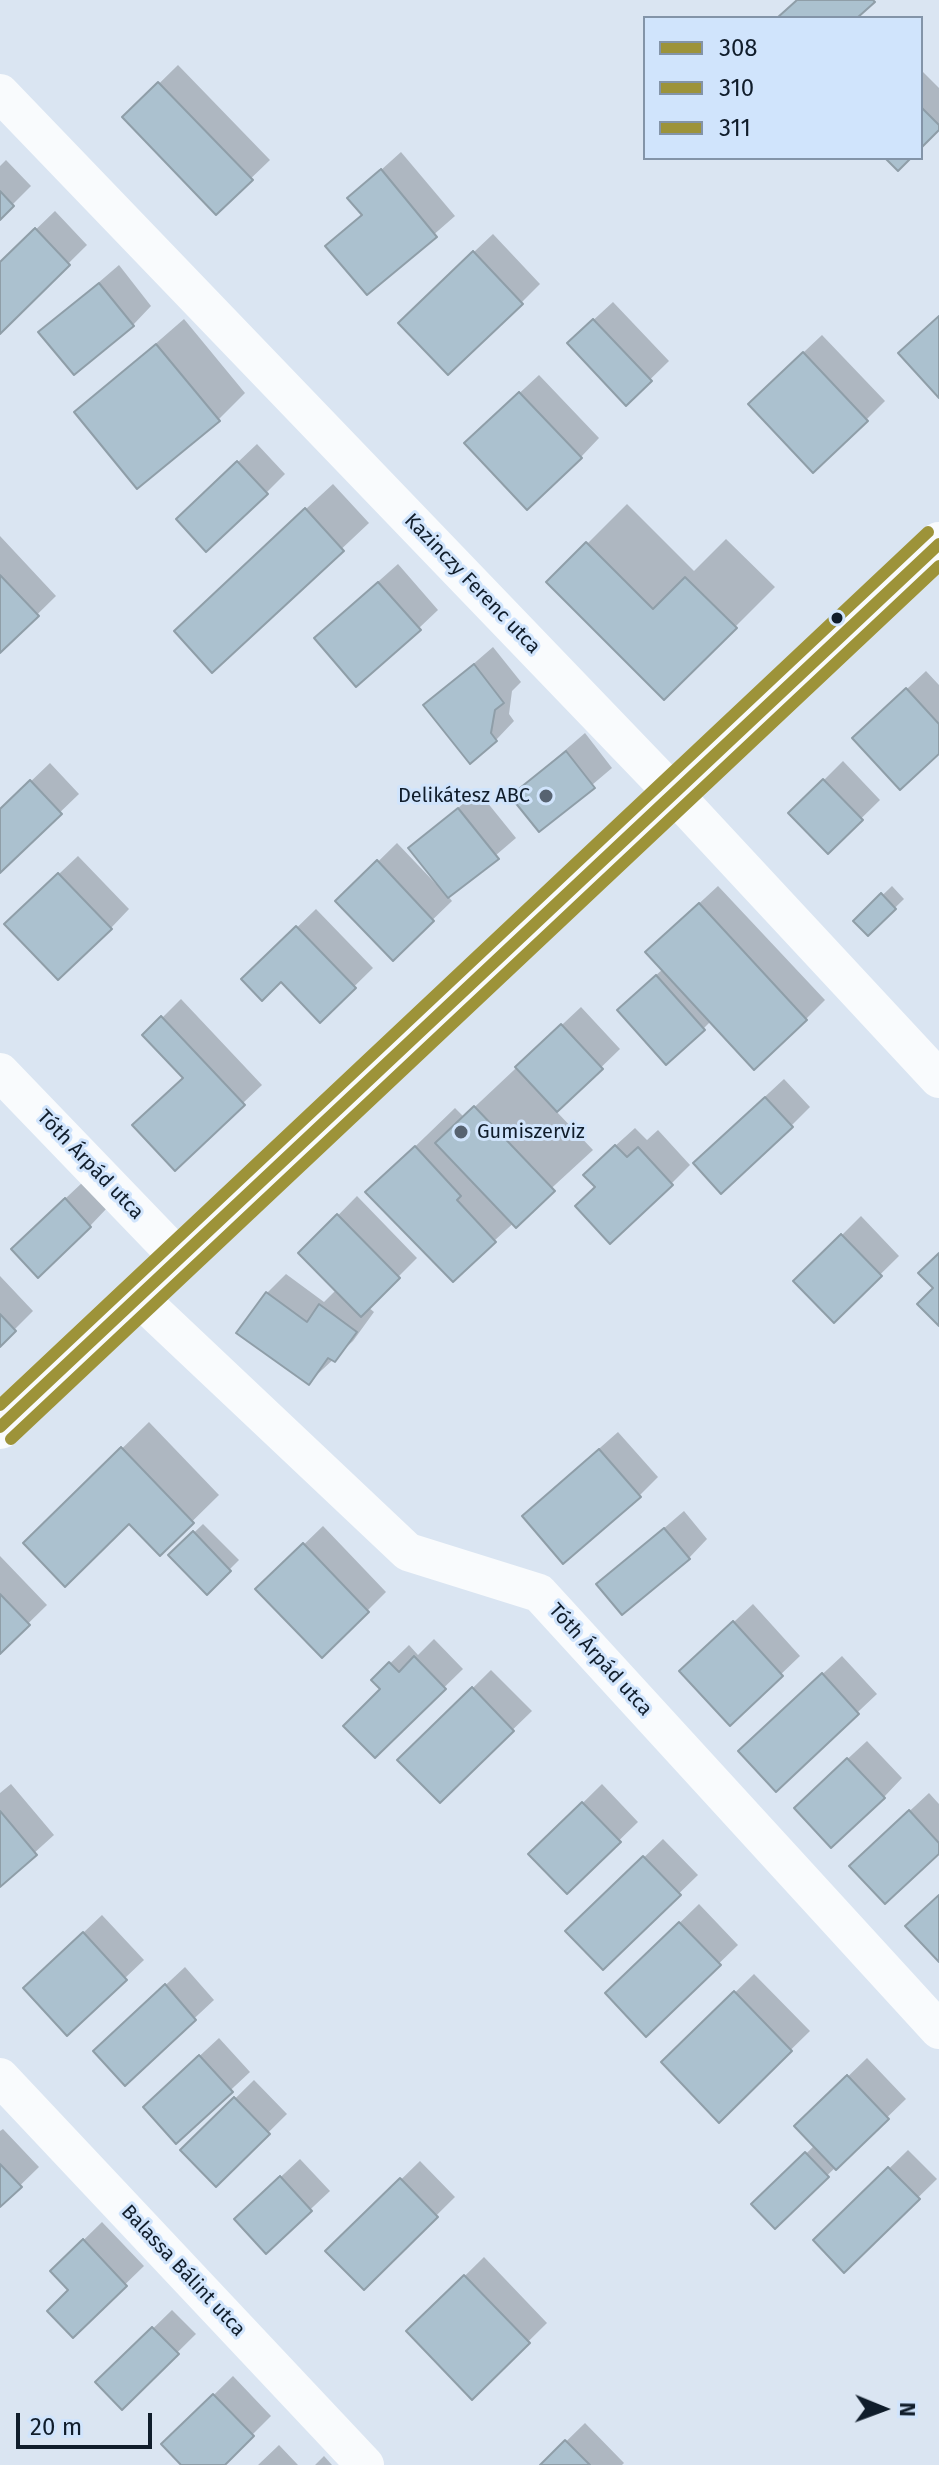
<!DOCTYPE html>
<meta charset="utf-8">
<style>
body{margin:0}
#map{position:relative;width:939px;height:2465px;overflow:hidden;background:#dae5f2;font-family:"Fira Sans",sans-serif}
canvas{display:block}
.legend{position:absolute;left:643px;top:16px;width:280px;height:144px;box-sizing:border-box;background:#d0e4fc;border:2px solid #8394a8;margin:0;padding:10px 14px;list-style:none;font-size:24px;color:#101d2b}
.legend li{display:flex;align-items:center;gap:16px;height:40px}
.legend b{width:40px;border:2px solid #8394a8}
.north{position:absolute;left:843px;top:2369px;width:80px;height:80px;-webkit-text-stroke:6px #d0e4fc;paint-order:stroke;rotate:91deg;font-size:22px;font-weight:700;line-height:32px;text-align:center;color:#101d2b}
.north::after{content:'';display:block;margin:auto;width:28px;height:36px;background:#101d2b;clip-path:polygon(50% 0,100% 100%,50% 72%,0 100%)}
.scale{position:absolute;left:16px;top:2413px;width:136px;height:36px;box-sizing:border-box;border:4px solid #101d2b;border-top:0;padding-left:10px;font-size:24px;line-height:28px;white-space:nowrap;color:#101d2b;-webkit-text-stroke:6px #d0e4fc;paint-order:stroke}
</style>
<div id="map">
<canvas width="939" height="2465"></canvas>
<ul class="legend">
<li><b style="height:10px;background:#9d9339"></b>308</li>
<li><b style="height:10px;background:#9d9339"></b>310</li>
<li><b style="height:10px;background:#9d9339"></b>311</li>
</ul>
<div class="north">N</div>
<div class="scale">20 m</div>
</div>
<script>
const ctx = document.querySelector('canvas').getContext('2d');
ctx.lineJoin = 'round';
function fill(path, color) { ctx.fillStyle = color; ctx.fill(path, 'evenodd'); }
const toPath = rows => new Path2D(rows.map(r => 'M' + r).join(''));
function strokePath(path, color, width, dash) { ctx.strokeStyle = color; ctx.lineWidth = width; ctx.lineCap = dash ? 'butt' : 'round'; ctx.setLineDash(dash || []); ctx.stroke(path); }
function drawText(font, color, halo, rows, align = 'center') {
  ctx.font = font + ' "Fira Sans",sans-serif'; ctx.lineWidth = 6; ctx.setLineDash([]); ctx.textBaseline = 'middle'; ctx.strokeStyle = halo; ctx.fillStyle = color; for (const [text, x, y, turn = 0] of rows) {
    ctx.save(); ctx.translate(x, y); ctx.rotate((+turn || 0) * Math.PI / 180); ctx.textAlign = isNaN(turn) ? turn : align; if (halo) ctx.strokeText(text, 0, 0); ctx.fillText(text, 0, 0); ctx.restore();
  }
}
const shadow = toPath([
 [178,65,270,160,216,212,125,117],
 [921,70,939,88,939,127,921,146],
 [401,152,455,216,367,293,363,214,350,198],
 [6,160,31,186,0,217,0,166],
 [55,211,87,245,0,331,0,264],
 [493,234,540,284,521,303,419,304],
 [119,265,151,306,133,325,41,332],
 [613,302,669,361,626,403,588,325],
 [184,319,245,393,219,419,77,412],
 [822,335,885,401,866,420,769,385],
 [539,375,599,438,581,457,485,425],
 [257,444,285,474,266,493,197,501],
 [333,484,369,523,213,670,203,604],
 [627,504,694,571,726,539,775,587,664,698,549,582],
 [0,536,56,596,0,651],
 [398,564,438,610,419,628,335,620],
 [493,647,521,682,512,691,509,714,514,721,496,740,426,705],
 [926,671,939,685,939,752,874,720],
 [585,733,612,768,540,829,512,796],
 [843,761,880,800,828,851,791,813],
 [50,763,79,794,0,870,0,811],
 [478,791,516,838,448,896,452,901,393,958,338,901,397,843,436,884,438,882,411,848],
 [78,856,129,909,111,928,26,905],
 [718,886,825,1000,806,1019,711,1021,703,1029,638,991,663,969,666,934],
 [892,886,904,899,868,934,856,921],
 [316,909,373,968,320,1020,281,979,244,979],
 [181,999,262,1085,243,1103,185,1077,145,1035],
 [581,1007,620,1049,556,1111,593,1150,494,1241,368,1192,455,1108,464,1117],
 [784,1079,810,1107,791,1126,714,1144],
 [635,1128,647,1140,658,1130,690,1165,671,1184,597,1187,604,1156],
 [84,1181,108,1207,90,1226,32,1230],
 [357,1196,417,1258,368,1307,374,1312,353,1341,308,1383,267,1293,286,1274,324,1302,337,1289,301,1253],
 [861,1216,899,1256,834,1320,796,1281],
 [0,1276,33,1311,0,1344],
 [149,1422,219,1495,160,1553,129,1521,26,1543],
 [618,1432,658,1477,639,1496,543,1498],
 [684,1511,707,1539,689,1558,599,1584],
 [203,1524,239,1560,207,1592,171,1555],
 [323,1526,386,1592,322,1656,258,1589],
 [0,1556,47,1605,0,1651],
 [753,1604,800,1656,730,1723,701,1653],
 [434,1639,463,1669,375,1755,383,1689,373,1680,409,1645,418,1655],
 [842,1656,877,1694,776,1789,760,1732],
 [491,1670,532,1711,440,1800,400,1760],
 [867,1741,902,1778,884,1797,815,1789],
 [11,1784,54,1835,0,1884,0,1793],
 [602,1784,638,1822,567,1891,531,1854],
 [929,1793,939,1804,939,1851,871,1847],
 [663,1839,698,1875,603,1967,568,1931],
 [699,1904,738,1945,646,2034,626,1975],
 [102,1915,144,1960,67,2033,44,1970],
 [185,1967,214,2000,125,2083,114,2033],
 [754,1974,810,2031,719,2120,664,2062],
 [219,2038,250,2072,176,2141,164,2089],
 [867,2058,906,2099,775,2226,754,2204,815,2145,797,2126],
 [254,2080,287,2114,216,2184,183,2150],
 [3,2129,39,2167,0,2205,0,2131],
 [908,2150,937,2179,844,2270,816,2240],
 [300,2159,330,2191,266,2251,255,2201],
 [420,2161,455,2197,364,2287,328,2251],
 [102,2222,144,2266,73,2335,70,2290,52,2271],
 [484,2257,547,2323,472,2397,409,2331],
 [172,2310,196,2334,122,2407,98,2382],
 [233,2376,271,2416,222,2465,184,2465,164,2444],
 [585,2423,624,2463,622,2465,542,2465],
 [279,2445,298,2465,258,2465],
 [324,2456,332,2465,315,2465]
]);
const building = toPath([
 [797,0,873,0,875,2,857,18,777,18,797,0],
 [158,82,253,180,216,215,122,117,158,82],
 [921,107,939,125,939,130,921,148,921,107],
 [885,158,911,158,898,171,885,158],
 [381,169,437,237,367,295,325,246,362,215,347,198,381,169],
 [0,191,14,206,0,220,0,191],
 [35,228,70,265,0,334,0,262,35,228],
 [473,251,523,304,448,375,398,323,473,251],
 [99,283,134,326,74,375,38,332,99,283],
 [939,316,939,398,898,353,939,316],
 [593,319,652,381,626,406,567,343,593,319],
 [156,344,220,421,137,489,74,412,156,344],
 [803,352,868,421,813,473,748,404,803,352],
 [519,392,582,458,527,510,464,443,519,392],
 [237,461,268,494,206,552,176,519,237,461],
 [305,508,344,551,212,673,174,631,305,508],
 [586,542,653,609,685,577,737,628,664,700,546,582,586,542],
 [0,575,39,616,0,653,0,575],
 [378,582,421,630,356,687,314,638,378,582],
 [474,664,504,703,495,710,491,733,497,741,470,764,423,705,474,664],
 [906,688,939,724,939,754,900,790,852,738,906,688],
 [566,751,595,788,539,832,510,796,566,751],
 [823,779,863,820,828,854,788,813,823,779],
 [30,780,62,814,0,873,0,809,30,780],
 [458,808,499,859,448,898,408,848,458,808],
 [377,860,434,921,393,961,335,901,377,860],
 [58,873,112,929,58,980,4,924,58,873],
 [881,893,896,909,868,936,853,921,881,893],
 [699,903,807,1020,754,1070,645,952,699,903],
 [296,926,356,988,320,1023,281,982,262,1001,241,979,296,926],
 [656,975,705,1030,666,1065,617,1010,656,975],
 [161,1016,245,1105,175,1171,132,1125,183,1078,142,1035,161,1016],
 [561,1024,603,1069,557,1112,515,1067,561,1024],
 [765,1097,793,1127,721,1194,693,1163,765,1097],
 [474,1106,555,1191,516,1228,435,1143,474,1106],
 [615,1145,627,1157,638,1147,673,1185,610,1244,575,1206,595,1187,583,1175,615,1145],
 [415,1146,461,1196,457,1200,496,1242,453,1282,365,1192,415,1146],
 [65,1198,91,1227,38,1278,11,1249,65,1198],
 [337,1214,400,1278,361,1317,298,1253,337,1214],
 [841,1234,882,1276,834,1323,793,1281,841,1234],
 [939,1253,939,1326,917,1304,933,1288,918,1273,939,1253],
 [266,1292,307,1322,319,1304,357,1332,335,1362,328,1358,309,1385,236,1333,266,1292],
 [0,1314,16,1331,0,1347,0,1314],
 [121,1447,194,1523,160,1556,129,1524,65,1587,23,1543,121,1447],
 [599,1449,641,1497,563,1564,522,1516,599,1449],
 [664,1528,690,1559,622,1615,596,1584,664,1528],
 [193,1531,231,1571,207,1595,168,1555,193,1531],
 [303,1543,369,1612,322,1658,255,1589,303,1543],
 [0,1594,30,1625,0,1654,0,1594],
 [733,1621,783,1676,730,1726,679,1671,733,1621],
 [414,1656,446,1689,375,1758,343,1726,380,1689,371,1680,389,1662,399,1672,414,1656],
 [822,1673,859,1714,776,1792,738,1751,822,1673],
 [472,1687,514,1731,440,1803,397,1760,472,1687],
 [847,1758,885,1798,831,1848,794,1808,847,1758],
 [582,1802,621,1842,567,1894,528,1854,582,1802],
 [909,1810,939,1843,939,1854,885,1904,849,1866,909,1810],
 [0,1811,37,1855,0,1887,0,1811],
 [643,1856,681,1895,603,1970,565,1931,643,1856],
 [939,1895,939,1962,905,1926,939,1895],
 [679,1922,721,1965,646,2037,605,1993,679,1922],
 [83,1932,127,1980,67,2036,23,1988,83,1932],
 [165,1984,196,2020,125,2086,93,2051,165,1984],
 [734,1991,792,2051,719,2123,661,2062,734,1991],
 [199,2055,233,2092,176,2144,143,2107,199,2055],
 [847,2075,889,2119,836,2170,794,2126,847,2075],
 [234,2097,270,2134,216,2187,180,2150,234,2097],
 [805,2152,829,2177,775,2229,751,2204,805,2152],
 [0,2164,22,2187,0,2207,0,2164],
 [888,2167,920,2199,844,2273,813,2240,888,2167],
 [280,2176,312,2211,266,2254,234,2219,280,2176],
 [400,2178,438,2217,364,2290,325,2251,400,2178],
 [83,2239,127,2286,73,2338,47,2311,68,2290,50,2271,83,2239],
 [464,2275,530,2343,472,2400,406,2331,464,2275],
 [152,2327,179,2354,122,2410,95,2382,152,2327],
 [213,2394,254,2436,225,2465,181,2465,161,2444,213,2394],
 [565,2440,590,2465,540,2465,565,2440]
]);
const street = toPath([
 [0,93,673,793,939,1079],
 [0,1072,180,1259],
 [139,1298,408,1552,539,1593,939,2030],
 [0,2077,365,2465]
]);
const secondary = toPath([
 [0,1427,939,544]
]);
const bus1 = toPath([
 [0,1427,939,544]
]);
const bus2 = toPath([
 [11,1439,939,566]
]);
const bus3 = toPath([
 [0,1405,928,532]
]);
const markers = [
 [837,618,7,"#101d2b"],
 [546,796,8,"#576371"],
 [461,1132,8,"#576371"]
];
const streetNames = [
 ["Kazinczy Ferenc utca",472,584,46],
 ["Tóth Árpád utca",90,1165,46],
 ["Tóth Árpád utca",600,1660,48],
 ["Balassa Bálint utca",183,2271,47]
];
const poiNames = [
 ["Delikátesz ABC",530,796],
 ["Gumiszerviz",477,1132,"left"]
];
fill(shadow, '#0003');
fill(building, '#abc1cf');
strokePath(building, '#8f9ea8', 2);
strokePath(street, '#f9fbfd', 38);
strokePath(secondary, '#f9fbfd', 44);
strokePath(bus1, '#9d9339', 12);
strokePath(bus2, '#9d9339', 12);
strokePath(bus3, '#9d9339', 12);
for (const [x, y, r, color] of markers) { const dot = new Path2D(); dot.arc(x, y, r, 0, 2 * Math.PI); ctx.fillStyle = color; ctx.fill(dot); strokePath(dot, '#d0e4fc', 3); }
drawText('20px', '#101d2b', '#d0e4fc', streetNames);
drawText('20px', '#101d2b', '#d0e4fc', poiNames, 'right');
</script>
